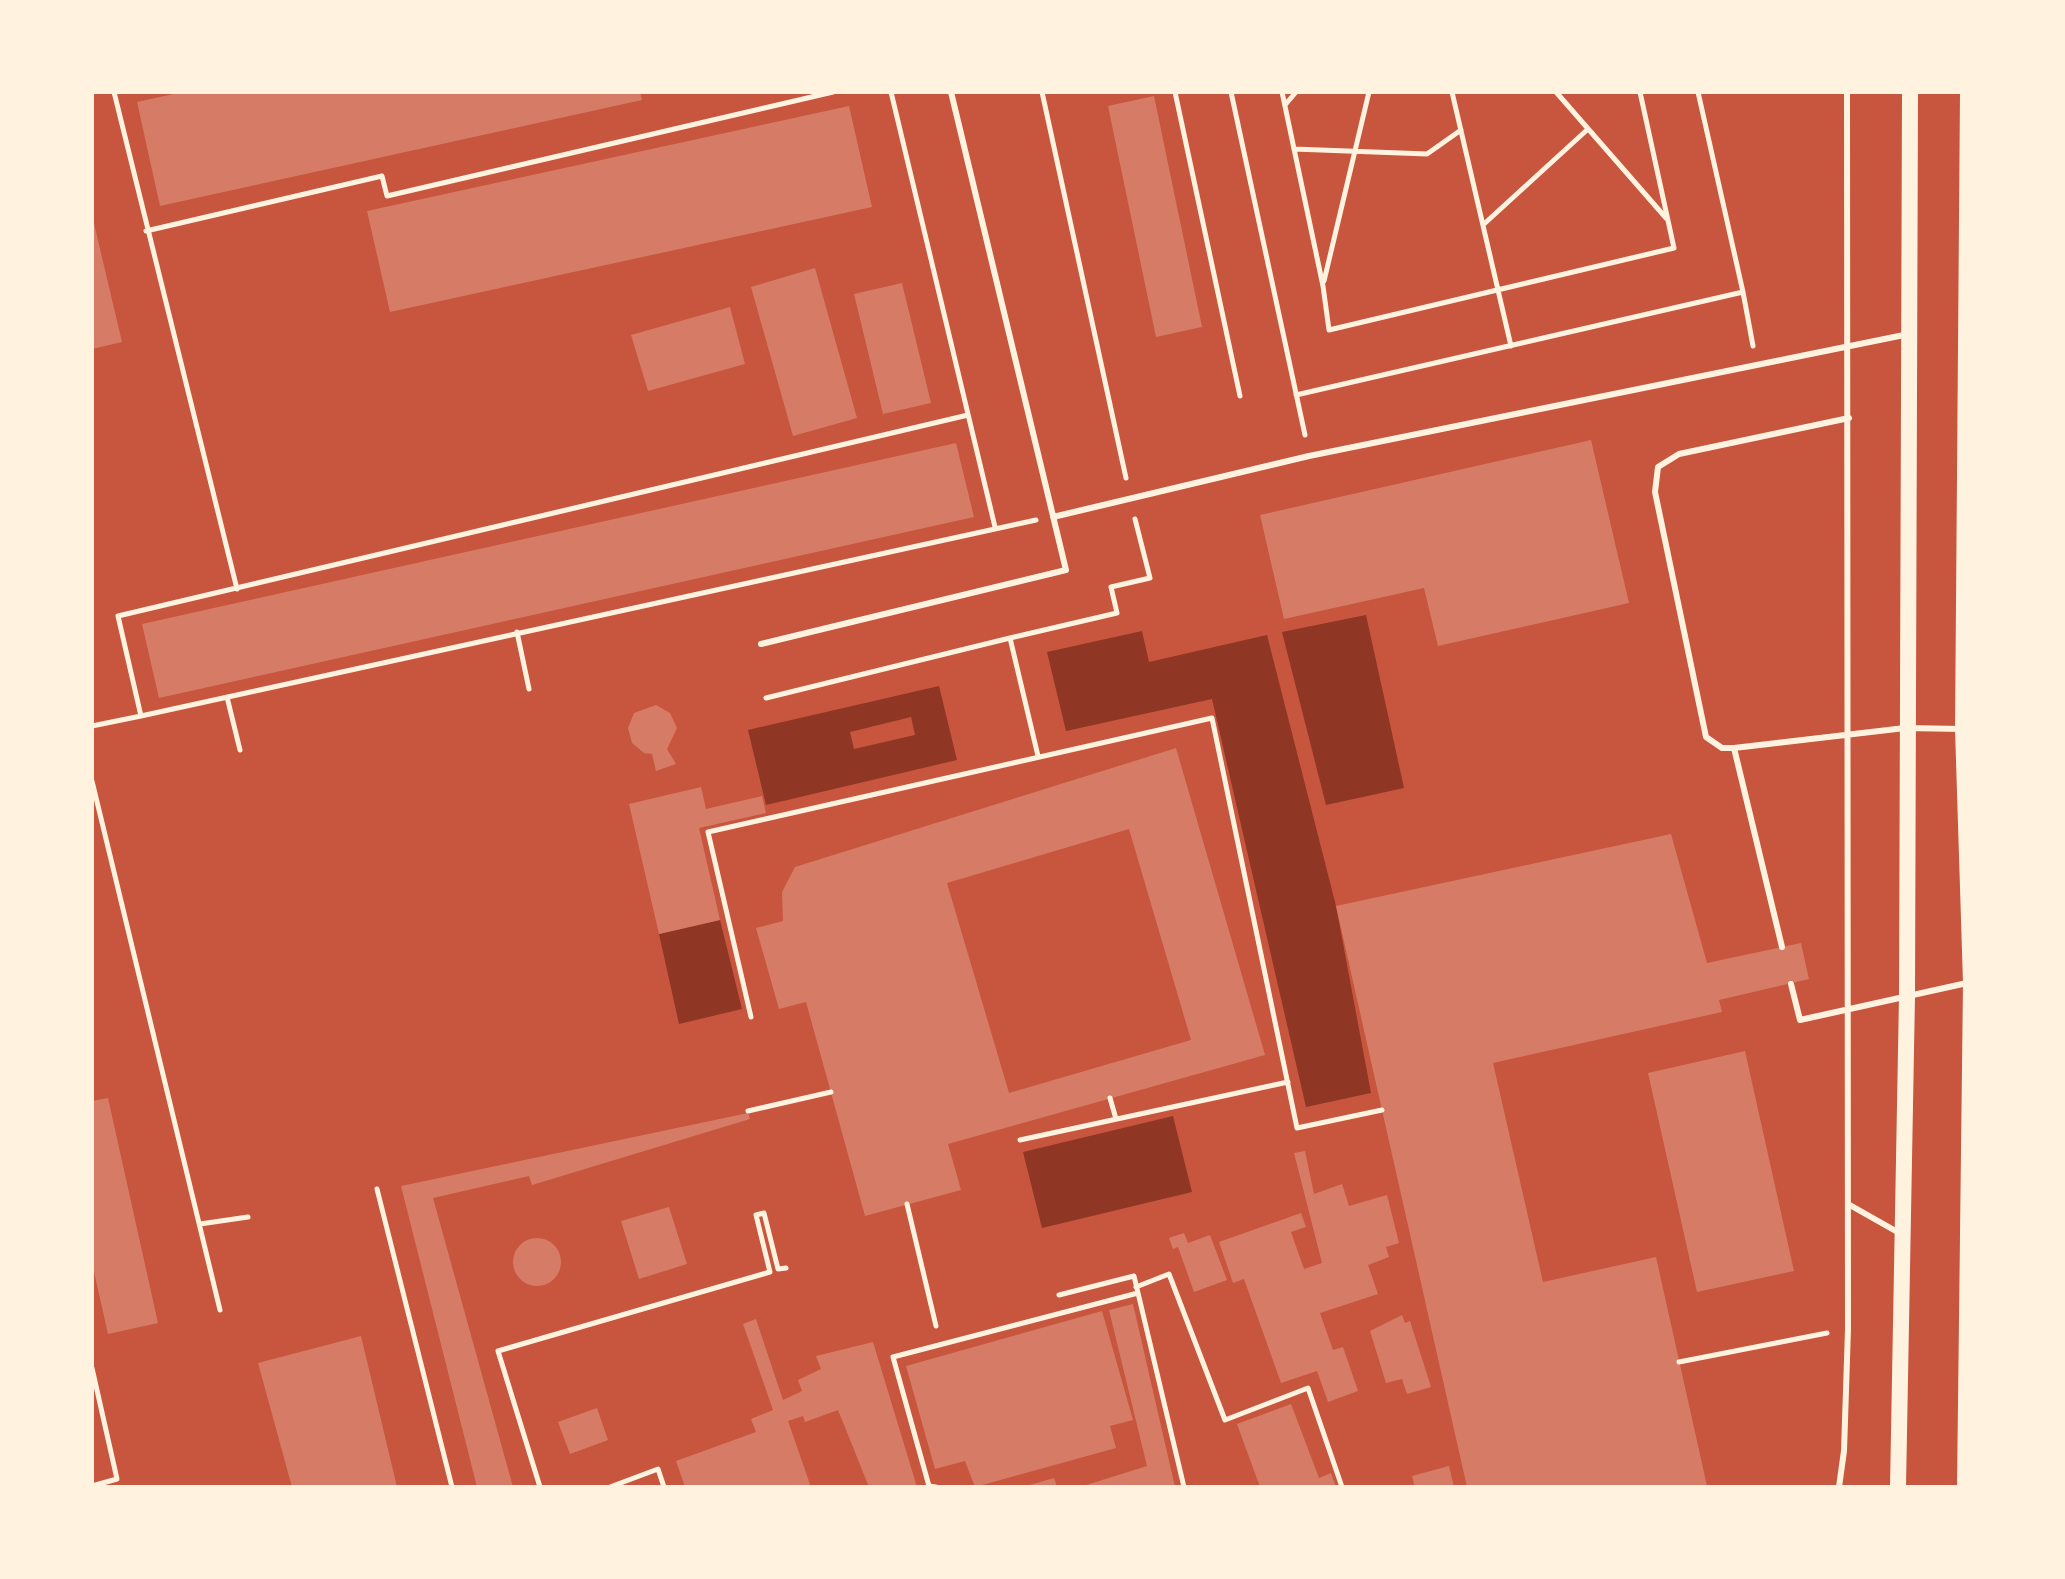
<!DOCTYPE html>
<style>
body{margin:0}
#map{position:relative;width:2065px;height:1579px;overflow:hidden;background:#c8553d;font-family:"Sofia Sans Condensed",sans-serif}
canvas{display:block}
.frame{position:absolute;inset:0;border:94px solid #fff3e0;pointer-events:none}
</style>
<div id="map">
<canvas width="2065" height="1579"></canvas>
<div class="frame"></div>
</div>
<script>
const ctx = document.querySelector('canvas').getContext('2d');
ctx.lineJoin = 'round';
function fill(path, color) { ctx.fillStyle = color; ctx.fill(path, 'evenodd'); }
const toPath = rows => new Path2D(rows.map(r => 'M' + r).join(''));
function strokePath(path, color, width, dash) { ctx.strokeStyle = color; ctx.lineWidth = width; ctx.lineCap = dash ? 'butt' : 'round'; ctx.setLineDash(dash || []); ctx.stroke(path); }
const water = toPath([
 [1366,615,1404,788,1326,805,1282,632],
 [1142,631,1149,662,1267,635,1336,906,1371,1093,1306,1107,1212,699,1066,731,1047,652],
 [939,686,957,760,766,805,748,730],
 [911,717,915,735,854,749,850,732],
 [720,920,742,1009,679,1024,659,934],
 [1173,1116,1192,1192,1042,1228,1023,1152]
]);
const building = toPath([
 [183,92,640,92,642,100,160,206,137,102],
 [1154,96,1202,327,1156,337,1108,106],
 [849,106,872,207,390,312,367,211],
 [92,215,122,342,92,349],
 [815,268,857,418,793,436,751,287],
 [902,283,931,403,883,414,854,294],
 [730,307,745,364,648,391,631,335],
 [1591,440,1629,603,1438,646,1424,588,1284,619,1260,515],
 [956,443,974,517,159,698,142,624],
 [656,705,670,713,677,728,667,749,676,764,656,771,652,754,644,753,632,743,628,728,634,713],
 [1176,748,1265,1055,948,1144,961,1190,865,1216,806,1002,779,1009,756,928,783,921,782,892,795,867],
 [1129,829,1191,1040,1009,1093,947,883],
 [701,787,706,809,762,796,766,813,699,828,720,920,659,934,629,804],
 [1671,834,1707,963,1801,943,1809,979,1719,1000,1722,1012,1493,1063,1543,1282,1656,1257,1707,1486,1467,1487,1336,906],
 [1745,1051,1794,1271,1697,1292,1648,1073],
 [108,1098,158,1323,108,1334,92,1263,92,1101],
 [748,1113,750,1119,532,1185,529,1176,433,1198,513,1487,477,1487,401,1186],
 [1305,1151,1314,1194,1342,1184,1349,1206,1387,1195,1399,1243,1386,1247,1389,1257,1368,1265,1378,1294,1320,1313,1333,1350,1343,1347,1358,1391,1328,1402,1317,1371,1281,1383,1244,1279,1233,1283,1219,1242,1301,1213,1306,1227,1291,1232,1304,1269,1322,1263,1294,1153],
 [669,1207,687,1264,639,1279,621,1221],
 [1184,1233,1188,1243,1210,1235,1227,1280,1194,1292,1178,1247,1173,1249,1169,1238],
 '513 1262a24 24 0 1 1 48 0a24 24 0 1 1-48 0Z',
 [1133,1304,1175,1487,1080,1487,1147,1466,1109,1310],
 [1102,1311,1133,1420,1110,1426,1116,1448,975,1487,965,1461,935,1469,906,1366],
 [1402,1315,1405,1323,1410,1321,1431,1387,1407,1394,1402,1379,1386,1383,1370,1331],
 [756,1319,783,1400,802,1391,798,1380,821,1369,816,1356,873,1342,917,1487,869,1487,838,1410,805,1422,803,1416,788,1421,811,1487,685,1487,676,1461,756,1432,751,1419,773,1410,743,1324],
 [361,1336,397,1487,292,1487,258,1363],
 [1291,1404,1319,1478,1331,1473,1336,1487,1260,1487,1237,1424],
 [597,1408,608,1440,570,1454,558,1422],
 [1449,1466,1454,1487,1415,1487,1412,1476],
 [1054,1478,1057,1487,1026,1487,1026,1486]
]);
const path = toPath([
 [114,92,237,589],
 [891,92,995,527],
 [1042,92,1126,478],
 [1175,92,1240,396],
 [1231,92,1305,435],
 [1282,92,1323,286,1329,330,1674,248,1640,92],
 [1452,92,1511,346],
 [1556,92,1666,218],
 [1285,105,1296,92],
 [1294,149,1427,154,1461,130],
 [1484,224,1588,129],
 [146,231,382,176,387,196,833,92],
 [1324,281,1369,92],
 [1743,292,1753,346],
 [1296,395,1743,292,1698,92],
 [517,632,529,689],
 [227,697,240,750],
 [766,698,1010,638],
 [141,716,1036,520],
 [92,726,141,716,118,616,968,415],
 [1038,756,1010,638,1117,613,1111,587,1150,578,1135,519],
 [92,781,220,1310],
 [751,1017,708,832,1212,718,1297,1128,1382,1110],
 [1110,1098,1116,1119],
 [748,1111,831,1092],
 [1020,1140,1288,1082],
 [377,1189,452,1487],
 [907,1204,936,1326],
 [200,1224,248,1217],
 [1136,1287,1169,1274,1225,1420,1308,1388,1342,1487],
 [1059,1295,1134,1276,1184,1487],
 [1679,1362,1827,1333],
 [92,1368,117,1479,92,1486],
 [540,1487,498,1351,770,1272,756,1215,764,1213,778,1269,786,1268],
 [610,1487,658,1469,664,1487],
 [936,1487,929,1486,893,1357,1138,1293]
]);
const service = toPath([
 [1849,418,1679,454,1658,467,1655,492,1706,737,1722,748,1734,748,1905,728,1963,729],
 [1053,517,1309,456,1909,334],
 [761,644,1066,570,951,92],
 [1734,748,1782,947],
 [1791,984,1800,1020,1967,983],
 [1848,1204,1901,1234],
 [1839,1487,1844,1451,1848,1329,1847,92]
]);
const secondary = toPath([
 [1898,1487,1907,996,1910,92],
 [1965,1487,1971,983,1963,729,1968,92]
]);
fill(water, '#8f3625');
fill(building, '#d67c66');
strokePath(path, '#fff3e0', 5);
strokePath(service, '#fff3e0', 6);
strokePath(secondary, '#fff3e0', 16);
</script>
